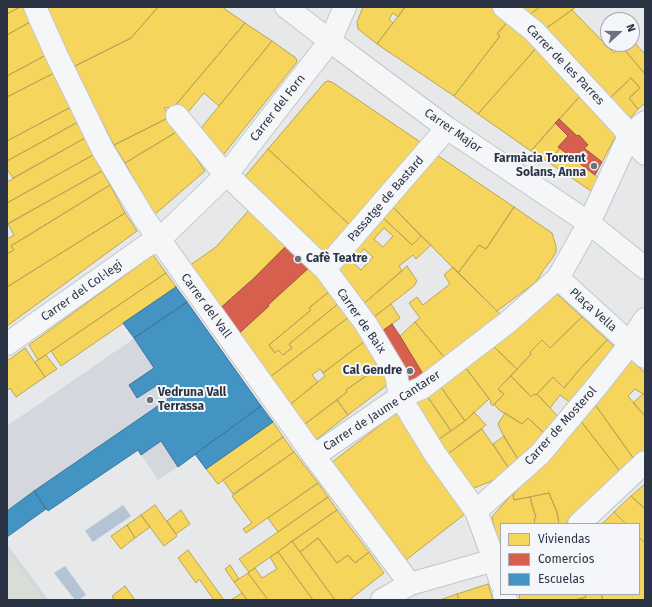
<!DOCTYPE html>
<meta charset="utf-8">
<style>
body{margin:0}
#map{position:relative;width:652px;height:607px;overflow:hidden;background:#e6e8ea;font-family:"Fira Sans",sans-serif}
canvas{display:block}
.frame{position:absolute;inset:0;border:8px solid #2b3445;pointer-events:none}
.legend{position:absolute;left:500px;top:523px;width:140px;height:72px;box-sizing:border-box;background:#f4f6f9;border:1px solid #a4a8b1;margin:0;padding:5px 7px;list-style:none;font-size:12px;color:#2b3445}
.legend li{display:flex;align-items:center;gap:8px;height:20px}
.legend b{width:20px;border:1px solid #a4a8b1}
.north{position:absolute;left:600px;top:12px;width:40px;height:40px;box-sizing:border-box;background:#f4f6f9;border:1px solid #a4a8b1;border-radius:50%;rotate:69deg;font-size:11px;font-weight:700;line-height:16px;text-align:center;color:#2b3445}
.north::after{content:'';display:block;margin:auto;width:14px;height:18px;background:#6c737f;clip-path:polygon(50% 0,100% 100%,50% 72%,0 100%)}
</style>
<div id="map">
<canvas width="652" height="607"></canvas>
<div class="frame"></div>
<ul class="legend">
<li><b style="height:11px;background:#f6d55c"></b>Viviendas</li>
<li><b style="height:11px;background:#d6604d"></b>Comercios</li>
<li><b style="height:11px;background:#4393c3"></b>Escuelas</li>
</ul>
<div class="north">N</div>
</div>
<script>
const ctx = document.querySelector('canvas').getContext('2d');
ctx.lineJoin = 'round';
function fill(path, color) { ctx.fillStyle = color; ctx.fill(path, 'evenodd'); }
const toPath = rows => new Path2D(rows.map(r => 'M' + r).join(''));
function strokePath(path, color, width, dash) { ctx.strokeStyle = color; ctx.lineWidth = width; ctx.lineCap = dash ? 'butt' : 'round'; ctx.setLineDash(dash || []); ctx.stroke(path); }
function drawText(font, color, halo, rows, align = 'center') {
  ctx.font = font + ' "Fira Sans",sans-serif'; ctx.lineWidth = 4; ctx.setLineDash([]); ctx.textBaseline = 'middle'; ctx.strokeStyle = halo; ctx.fillStyle = color; for (const [text, x, y, turn = 0] of rows) {
    ctx.save(); ctx.translate(x, y); ctx.rotate((+turn || 0) * Math.PI / 180); ctx.textAlign = isNaN(turn) ? turn : align; if (halo) ctx.strokeText(text, 0, 0); ctx.fillText(text, 0, 0); ctx.restore();
  }
}
const built = toPath([
 [187,302,261,406,178,467,158,480,138,450,48,511,34,492,7,511,7,426],
 [7,544,48,600,7,600]
]);
const green = toPath([
 [7,550,44,600,9,600,7,597]
]);
const water = toPath([
 [123,505,131,516,93,542,85,531],
 [65,566,86,595,78,600,75,600,54,573]
]);
const homes = toPath([
 [7,7,20,7,7,14,7,7],
 [20,7,23,7,30,22,7,35,7,14,20,7],
 [45,7,158,7,131,38,73,67,45,7],
 [158,7,222,7,245,23,174,107,164,108,170,117,114,145,73,67,131,38,158,7],
 [363,7,405,7,398,17,393,13,389,19,393,23,377,44,358,29,357,22,363,7],
 [405,7,490,7,511,18,497,34,500,36,454,96,377,44,405,7],
 [520,7,540,7,525,18,520,7],
 [540,7,576,7,541,32,525,18,540,7],
 [572,10,614,53,621,46,645,74,645,103,638,109,629,98,640,88,631,78,608,100,541,32,572,10],
 [511,18,538,46,478,114,454,96,500,36,497,34,511,18],
 [30,22,46,55,7,76,7,35,30,22],
 [245,23,272,41,219,106,204,93,183,118,174,107,245,23],
 [632,40,645,54,645,74,620,44,632,44,632,40],
 [272,41,296,58,297,62,220,159,197,133,272,41],
 [538,46,583,93,531,151,478,114,538,46],
 [46,55,54,73,7,97,7,76,46,55],
 [54,73,71,107,7,141,7,97,54,73],
 [631,78,640,88,629,98,638,109,628,121,608,100,631,78],
 [328,81,332,82,426,146,353,228,268,149,325,82,328,81],
 [583,93,619,130,602,162,584,148,588,145,579,135,577,136,559,119,583,93],
 [71,107,78,122,7,161,7,141,71,107],
 [170,117,178,131,125,163,114,145,170,117],
 [78,122,85,138,13,178,7,169,7,161,78,122],
 [555,123,568,136,558,147,560,148,548,162,531,151,555,123],
 [178,131,205,171,154,215,125,163,178,131],
 [85,138,93,155,7,203,7,182,85,138],
 [560,148,599,178,591,191,548,162,560,148],
 [268,149,353,228,326,257,242,180,268,149],
 [434,153,514,207,486,249,479,245,458,273,387,201,434,153],
 [93,155,102,171,7,224,7,203,93,155],
 [102,171,110,185,11,246,14,250,7,254,7,239,14,235,8,224,102,171],
 [110,185,125,213,7,287,7,254,14,250,11,246,110,185],
 [387,201,421,236,412,245,378,213,387,201],
 [514,207,552,233,556,246,556,252,552,259,544,269,536,282,497,311,458,273,479,245,486,249,514,207],
 [251,208,291,241,253,279,216,312,186,268,216,247,251,208],
 [125,213,137,231,7,326,7,287,125,213],
 [378,213,412,245,421,236,431,245,416,259,413,255,399,266,402,271,361,306,334,262,378,213],
 [384,228,393,236,383,247,374,239,384,228],
 [364,249,373,257,361,270,352,262,364,249],
 [153,255,166,273,38,360,29,345,153,255],
 [312,265,330,291,309,308,311,310,269,345,275,353,278,350,283,355,292,348,289,344,339,303,349,317,266,380,234,338,269,306,268,305,312,265],
 [407,266,417,281,414,286,370,320,361,306,407,266],
 [453,267,504,318,448,362,415,322,420,318,409,303,417,297,423,305,450,284,444,275,453,267],
 [166,273,176,287,61,366,51,351,166,273],
 [330,291,339,303,289,344,292,348,283,355,278,350,275,353,269,345,311,310,309,308,330,291],
 [556,293,582,317,550,348,542,340,530,352,531,354,517,369,493,346,523,320,546,304,556,293],
 [391,304,400,318,378,334,370,320,391,304],
 [349,317,369,338,323,373,320,369,312,375,318,382,287,407,266,380,349,317],
 [582,317,607,340,580,369,564,388,553,377,537,394,535,395,534,394,531,397,511,376,531,354,530,352,542,340,550,348,582,317],
 [415,322,448,362,426,379,400,336,415,322],
 [369,338,385,363,346,390,347,392,301,427,287,407,325,376,323,373,369,338],
 [607,340,618,350,571,403,560,395,550,408,537,394,553,377,564,388,580,369,607,340],
 [493,346,517,369,498,389,504,394,493,406,490,403,491,401,465,367,493,346],
 [25,348,45,377,16,397,10,388,7,391,7,361,25,348],
 [46,355,57,369,45,377,35,362,46,355],
 [626,355,645,373,645,393,643,394,635,389,628,396,645,416,645,454,636,462,594,403,626,355],
 [385,363,395,379,348,415,337,400,347,392,346,390,385,363],
 [465,367,489,399,465,421,438,383,465,367],
 [511,376,531,397,534,394,535,395,537,394,563,422,549,438,528,418,522,424,499,410,494,404,504,394,498,389,511,376],
 [438,383,465,421,451,431,425,393,438,383],
 [425,393,451,431,436,441,409,403,425,393],
 [644,393,645,393,645,416,633,403,644,393],
 [337,400,348,415,313,442,301,427,337,400],
 [594,403,636,462,622,474,580,420,594,403],
 [474,412,486,425,445,456,436,441,465,421,474,412],
 [396,413,470,510,406,560,331,463,396,413],
 [505,413,522,424,528,418,549,438,521,464,504,437,498,424,505,413],
 [580,420,622,474,564,524,559,524,557,512,549,493,514,500,513,495,580,420],
 [273,422,283,437,218,484,206,469,273,422],
 [482,429,512,473,469,490,445,456,482,429],
 [504,436,521,464,512,473,493,444,504,436],
 [283,437,294,452,233,494,223,480,283,437],
 [294,452,318,483,246,533,243,529,252,523,232,496,294,452],
 [318,483,328,497,278,532,268,518,318,483],
 [645,484,645,509,631,496,645,484],
 [513,493,514,500,530,497,536,518,534,519,535,524,501,524,501,542,498,543,492,517,513,493],
 [549,493,557,512,559,524,535,524,534,519,536,518,530,497,549,493],
 [631,496,645,509,645,543,639,537,639,524,626,524,614,512,631,496],
 [328,497,337,510,249,572,239,559,328,497],
 [155,505,177,536,164,546,141,515,155,505],
 [181,510,190,524,176,534,167,521,181,510],
 [337,510,369,552,355,563,348,555,337,563,318,538,300,552,292,541,337,510],
 [614,512,626,524,602,524,614,512],
 [141,515,150,527,135,538,127,525,141,515],
 [127,525,135,538,121,549,111,536,127,525],
 [639,537,645,543,645,600,603,600,601,594,639,594,639,537],
 [318,538,337,563,348,555,355,563,369,552,384,573,349,600,335,600,300,552,318,538],
 [292,541,300,552,335,600,313,600,278,552,292,541],
 [188,550,224,600,214,600,199,579,196,583,178,558,188,550],
 [278,552,313,600,268,600,248,573,255,568,262,578,277,569,270,557,278,552],
 [230,565,239,579,234,582,225,569,230,565],
 [248,573,268,600,247,600,234,582,248,573],
 [488,584,493,600,459,600,457,594,488,584],
 [125,586,135,600,114,600,112,596,125,586],
 [242,593,247,600,231,600,242,593],
 [457,594,459,600,440,600,457,594],
 [519,594,585,594,586,597,576,600,520,600,519,594],
 [585,594,601,594,603,600,576,600,586,597,585,594]
]);
const shops = toPath([
 [559,119,577,136,579,135,588,145,584,148,602,162,595,175,558,147,568,136,555,123,559,119],
 [291,241,312,265,268,305,269,306,234,338,216,312,253,279,291,241],
 [392,324,400,336,426,379,408,382,378,334,392,324]
]);
const schools = toPath([
 [176,287,187,302,134,338,123,323,176,287],
 [187,302,261,406,178,467,161,441,141,455,138,450,48,511,34,491,168,399,159,384,137,398,129,385,154,368,134,338,187,302],
 [261,406,273,422,206,469,195,454,261,406],
 [34,491,46,509,7,537,7,511,34,491]
]);
const pedestrian = toPath([
 [504,7,534,31,622,126,629,136,645,154],
 [330,41,447,128,589,223,645,268],
 [330,41,345,7],
 [177,116,218,166,325,269,366,324,396,374,400,397,435,454,476,511,494,560,501,558],
 [325,269,447,128],
 [558,278,645,357],
 [314,456,400,397,422,388,508,322,558,278,589,223,629,136,645,122],
 [476,511,540,454,597,386,623,353,645,319],
 [579,524,645,462]
]);
const minor = toPath([
 [35,7,56,54,103,150,144,218,314,456,410,584],
 [7,344,146,246,159,240,227,174,330,41,286,7],
 [504,594,506,600],
 [382,600,410,584,494,560,501,583]
]);
const markers = [
 [594,166,4,"#6c737f"],
 [298,259,4,"#6c737f"],
 [410,371,4,"#6c737f"],
 [150,400,4,"#6c737f"]
];
const streetNames = [
 ["Carrer de les Parres",565,65,46],
 ["Carrer del Forn",278,108,-52],
 ["Carrer Major",453,131,35],
 ["Passatge de Bastard",386,199,-49],
 ["Carrer del Col·legi",82,291,-35],
 ["Carrer del Vall",206,306,54],
 ["Plaça Vella",593,310,42],
 ["Carrer de Baix",361,321,55],
 ["Carrer de Jaume Cantarer",382,411,-33],
 ["Carrer de Mosterol",561,426,-48]
];
const poiNames = [
 ["Farmàcia Torrent",586,159],
 ["Solans, Anna",586,173],
 ["Cafè Teatre",306,259,"left"],
 ["Cal Gendre",402,371],
 ["Vedruna Vall",158,393,"left"],
 ["Terrassa",158,407,"left"]
];
fill(built, '#d4d7dd');
fill(green, '#d6ded6');
fill(water, '#b4c4d5');
fill(homes, '#f6d55c');
strokePath(homes, '#b9a555', 1);
fill(shops, '#d6604d');
strokePath(shops, '#a3534b', 1);
fill(schools, '#4393c3');
strokePath(schools, '#3c769d', 1);
strokePath(pedestrian, '#c4c6c8', 24);
strokePath(minor, '#c4c6c8', 24);
strokePath(pedestrian, '#f5f6f7', 22);
strokePath(minor, '#f5f6f7', 22);
for (const [x, y, r, color] of markers) { const dot = new Path2D(); dot.arc(x, y, r, 0, 2 * Math.PI); ctx.fillStyle = color; ctx.fill(dot); strokePath(dot, '#f4f6f9', 1.5); }
drawText('12px', '#2b3445', '#f4f6f9', streetNames);
drawText('bold 12px', '#2b3445', '#f4f6f9', poiNames, 'right');
</script>
